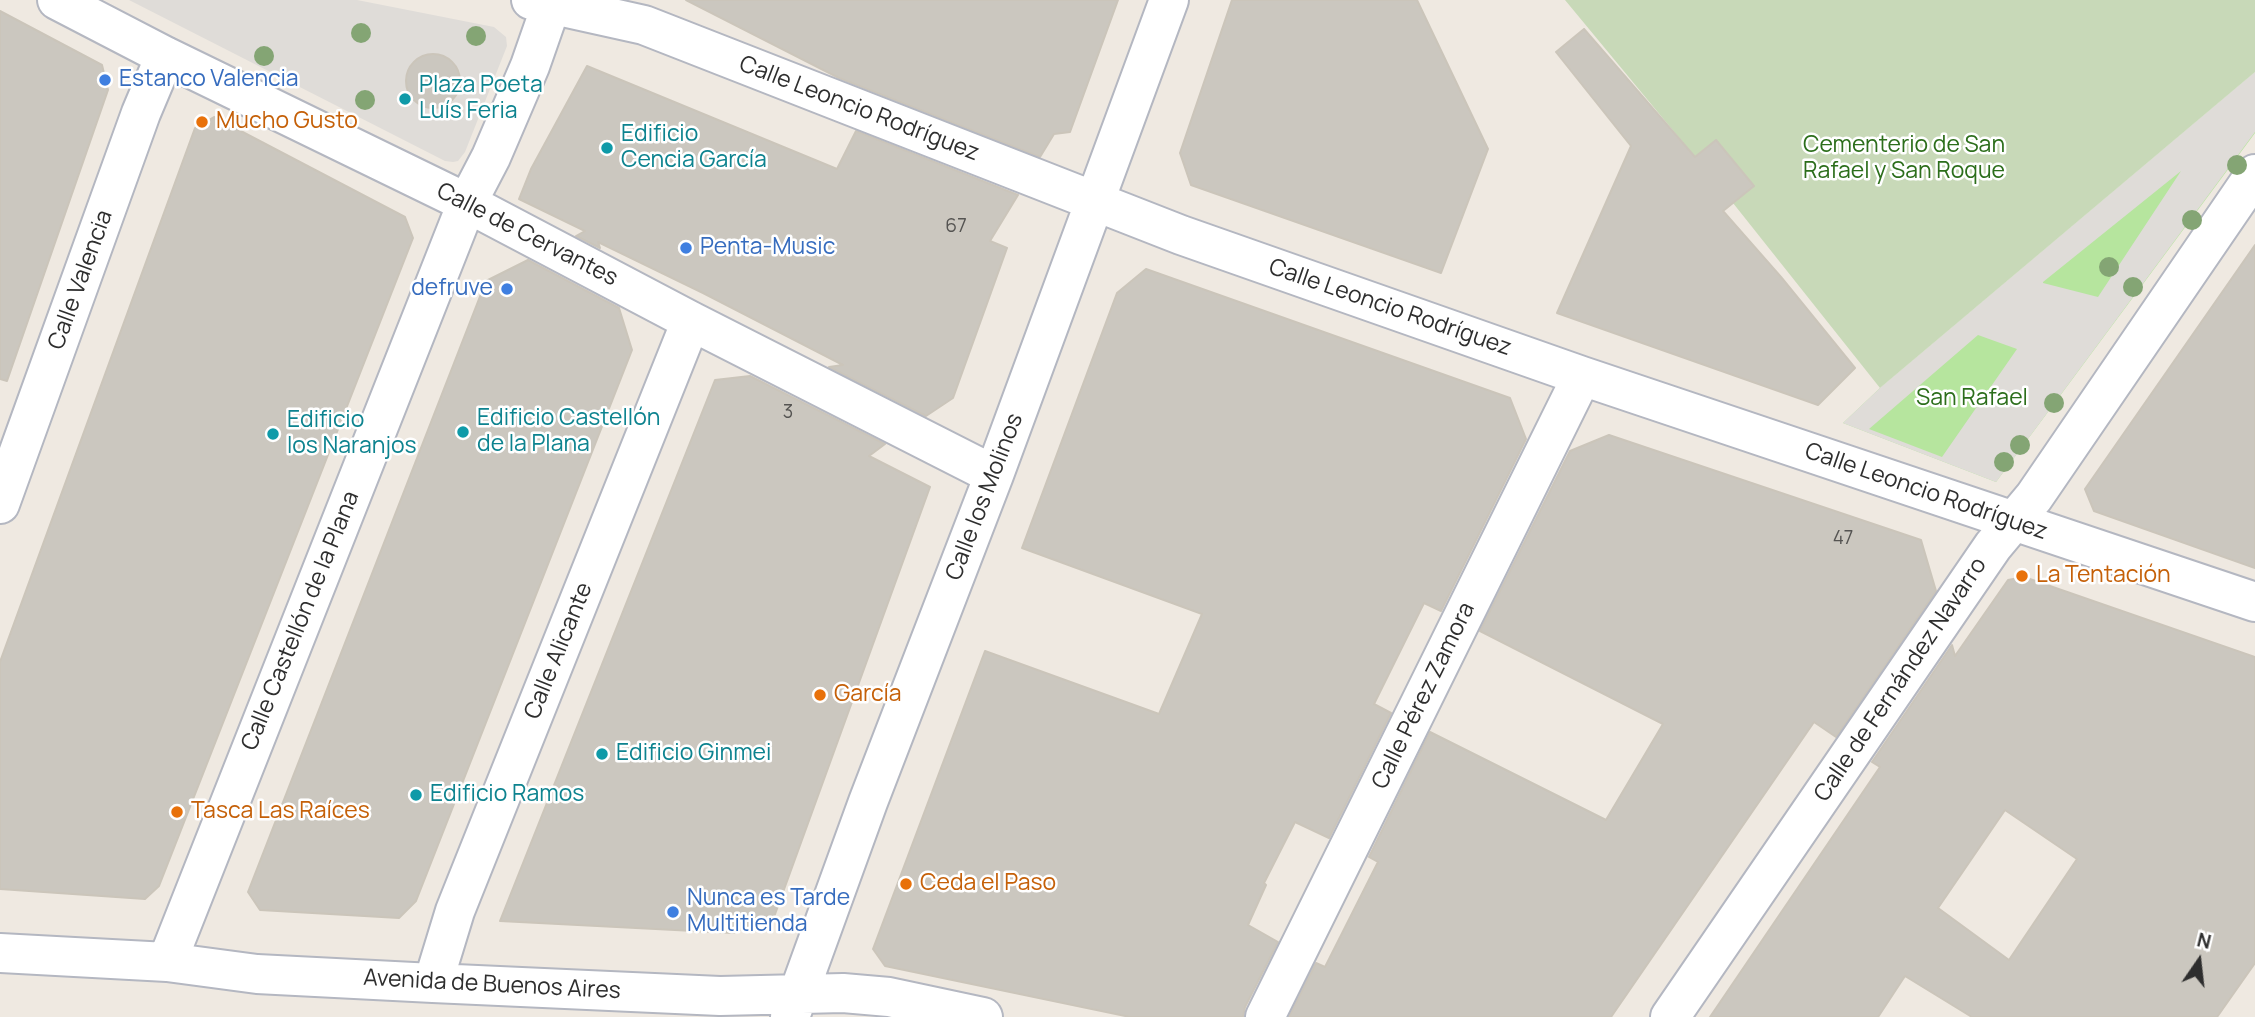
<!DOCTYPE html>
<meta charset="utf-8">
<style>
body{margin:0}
#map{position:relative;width:2255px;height:1017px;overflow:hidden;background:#efe9e1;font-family:Manrope,sans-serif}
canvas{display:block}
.north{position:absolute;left:2164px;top:926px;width:70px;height:70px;-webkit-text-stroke:5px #fff;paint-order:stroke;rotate:14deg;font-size:19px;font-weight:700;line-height:28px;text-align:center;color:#2e2e2e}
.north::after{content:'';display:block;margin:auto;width:24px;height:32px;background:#2e2e2e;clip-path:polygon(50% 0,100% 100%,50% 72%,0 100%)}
</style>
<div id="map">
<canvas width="2255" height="1017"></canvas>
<div class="north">N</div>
</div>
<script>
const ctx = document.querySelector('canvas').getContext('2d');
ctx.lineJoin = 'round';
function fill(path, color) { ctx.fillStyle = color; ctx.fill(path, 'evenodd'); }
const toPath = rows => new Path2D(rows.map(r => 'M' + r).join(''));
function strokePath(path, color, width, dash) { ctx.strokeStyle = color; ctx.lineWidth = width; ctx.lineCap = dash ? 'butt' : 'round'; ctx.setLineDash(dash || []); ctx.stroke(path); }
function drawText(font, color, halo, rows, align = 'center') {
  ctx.font = font + ' Manrope,sans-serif'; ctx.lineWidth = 5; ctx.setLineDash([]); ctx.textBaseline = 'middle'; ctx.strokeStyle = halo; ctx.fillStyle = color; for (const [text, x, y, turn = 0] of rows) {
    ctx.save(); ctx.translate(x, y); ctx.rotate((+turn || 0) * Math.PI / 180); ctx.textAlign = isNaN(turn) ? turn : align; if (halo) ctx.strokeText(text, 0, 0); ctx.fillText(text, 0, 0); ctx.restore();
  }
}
const green = toPath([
 [2255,72,2255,133,1996,482,1843,423,1880,388]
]);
const cemetery = toPath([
 [1565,0,2255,0,2255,72,1880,388,1733,203]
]);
const plaza = toPath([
 [129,0,357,0,494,27,506,37,507,46,465,152,458,161,453,162,445,161],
 [2255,72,2255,132,1996,482,1843,423,1880,388],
 [2181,171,2098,297,2043,283,2043,282],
 [1978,335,2017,349,1942,457,1869,429]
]);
const building = toPath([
 [686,0,1118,0,1070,132,1054,134,1040,157,839,78,686,0],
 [1232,0,1417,0,1488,149,1441,273,1191,185,1180,153,1232,0],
 [0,11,102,65,108,90,7,381,0,379,0,11],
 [1584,29,1695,157,1716,140,1754,186,1723,211,1781,277,1855,368,1818,405,1557,313,1631,146,1556,52,1584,29],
 '406 81a27 27 0 1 1 54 0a27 27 0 1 1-54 0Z',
 [587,66,837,169,856,131,1018,195,990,241,1007,248,953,398,926,416,829,367,843,365,703,293,598,242,600,248,576,236,585,231,519,199,531,169,587,66],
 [214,117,405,217,413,238,159,886,145,899,0,889,0,662,195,128,214,117],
 [2255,245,2255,568,2094,511,2085,489,2255,245],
 [528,260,619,308,632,350,416,901,399,918,260,910,248,892,486,281,528,260],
 [1146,269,1510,398,1526,439,1441,611,1424,603,1374,704,1391,713,1329,838,1295,822,1264,883,1266,885,1248,925,1278,942,1245,1007,1243,1017,1130,1017,885,966,873,949,985,651,1159,714,1202,614,1022,548,1117,293,1146,269],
 [750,376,885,444,869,456,930,487,774,917,733,933,500,921,715,380,750,376],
 [1609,435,1921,540,1936,591,1836,737,1814,722,1611,1017,1289,1017,1316,963,1325,967,1378,862,1369,857,1430,732,1606,820,1663,724,1480,631,1570,451,1609,435],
 [2024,577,2255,657,2255,963,2217,1017,1972,1017,1905,976,1878,1017,1710,1017,1880,767,1872,762,1952,645,1955,656,2008,580,2024,577],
 [2005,810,2077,859,2009,960,1938,908,2005,810]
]);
const minor = toPath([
 [57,0,165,56,467,203,691,321,994,475],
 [531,0,644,25,1181,235,1582,376,2255,602],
 [0,504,141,113,165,56],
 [0,953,167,962,257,974,433,983,720,996,843,993,889,997,983,1017],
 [167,962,467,203,491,157,530,66,553,0],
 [433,983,455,911,691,321],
 [790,1017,868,802,994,475,1169,0],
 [1265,1017,1582,376],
 [1670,1017,1993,546,2034,497,2255,174]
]);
const trees = [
 [361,33],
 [476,36],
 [264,56],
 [365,100],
 [2237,165],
 [2192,220],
 [2109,267],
 [2133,287],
 [2054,403],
 [2020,445],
 [2004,462]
];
const markers = [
 [105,80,7,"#3f7fe0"],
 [405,99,7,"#0f9aa8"],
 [202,122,7,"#e8710a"],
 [607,148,7,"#0f9aa8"],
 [686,248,7,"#3f7fe0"],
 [507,289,7,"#3f7fe0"],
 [463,432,7,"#0f9aa8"],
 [273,434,7,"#0f9aa8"],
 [2022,576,7,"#e8710a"],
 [820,695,7,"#e8710a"],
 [602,754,7,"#0f9aa8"],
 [416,795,7,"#0f9aa8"],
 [177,812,7,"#e8710a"],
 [906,884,7,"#e8710a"],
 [673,912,7,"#3f7fe0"]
];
const numberNames = [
 ["67",956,227],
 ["3",788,413],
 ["47",1843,539]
];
const shopNames = [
 ["Estanco Valencia",119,80],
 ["Penta-Music",700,248],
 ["defruve",493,289,"right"],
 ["Nunca es Tarde",687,899],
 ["Multitienda",687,925]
];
const cultureNames = [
 ["Plaza Poeta",419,86],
 ["Luís Feria",419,112],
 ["Edificio",621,135],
 ["Cencia García",621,161],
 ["Edificio Castellón",477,419],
 ["de la Plana",477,445],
 ["Edificio",287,421],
 ["los Naranjos",287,447],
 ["Edificio Ginmei",616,754],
 ["Edificio Ramos",430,795]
];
const streetNames = [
 ["Calle Leoncio Rodríguez",859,109,21],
 ["Calle de Cervantes",527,235,27],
 ["Calle Valencia",81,280,-70],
 ["Calle Leoncio Rodríguez",1390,308,19],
 ["Calle Leoncio Rodríguez",1926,492,19],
 ["Calle los Molinos",985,497,-69],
 ["Calle Castellón de la Plana",301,621,-68],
 ["Calle Alicante",559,651,-68],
 ["Calle de Fernández Navarro",1901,680,-56],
 ["Calle Pérez Zamora",1424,696,-64],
 ["Avenida de Buenos Aires",492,985,3]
];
const foodNames = [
 ["Mucho Gusto",216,122],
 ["La Tentación",2036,576],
 ["García",834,695],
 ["Tasca Las Raíces",191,812],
 ["Ceda el Paso",920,884]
];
const parkNames = [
 ["Cementerio de San",1904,146],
 ["Rafael y San Roque",1904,172],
 ["San Rafael",1972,399]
];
fill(green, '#b6e59e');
fill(cemetery, '#c8d9b8');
fill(plaza, '#dfdcd8');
fill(building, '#cbc7bf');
strokePath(building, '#cbc5ba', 2);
strokePath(minor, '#b4b7c1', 42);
strokePath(minor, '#fff', 38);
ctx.fillStyle = '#84a574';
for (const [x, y] of trees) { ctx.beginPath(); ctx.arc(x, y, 10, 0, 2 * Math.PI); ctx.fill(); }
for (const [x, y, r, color] of markers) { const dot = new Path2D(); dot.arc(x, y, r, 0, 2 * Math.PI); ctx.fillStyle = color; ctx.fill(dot); strokePath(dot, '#fff', 2.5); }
drawText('19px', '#555452', null, numberNames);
drawText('23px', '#366cbe', '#fff', shopNames, 'left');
drawText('23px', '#0d838f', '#fff', cultureNames, 'left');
drawText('23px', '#2e2e2e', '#fff', streetNames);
drawText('23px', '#c56008', '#fff', foodNames, 'left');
drawText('23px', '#2c6e1b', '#fff', parkNames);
</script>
